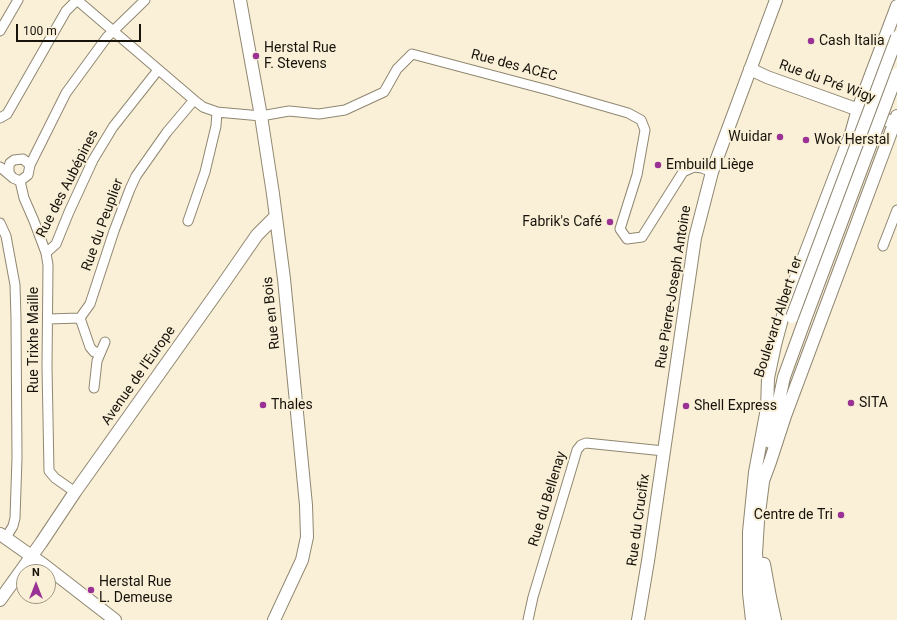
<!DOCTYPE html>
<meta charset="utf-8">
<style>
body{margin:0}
#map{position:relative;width:897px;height:620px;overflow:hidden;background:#faf0d8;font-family:Roboto,sans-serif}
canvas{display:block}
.north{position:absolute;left:16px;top:564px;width:40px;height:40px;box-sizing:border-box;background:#faf0d8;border:1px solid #9f9886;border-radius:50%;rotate:0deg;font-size:11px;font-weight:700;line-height:16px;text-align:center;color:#17130b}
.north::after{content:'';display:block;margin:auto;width:14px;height:18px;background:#9a3295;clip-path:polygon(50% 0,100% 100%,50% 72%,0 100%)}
.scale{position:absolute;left:16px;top:24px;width:125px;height:18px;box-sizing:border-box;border:2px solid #17130b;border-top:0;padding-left:5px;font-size:12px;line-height:14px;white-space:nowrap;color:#17130b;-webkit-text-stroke:3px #faf0d8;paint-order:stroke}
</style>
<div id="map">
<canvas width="897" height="620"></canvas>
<div class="north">N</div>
<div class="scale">100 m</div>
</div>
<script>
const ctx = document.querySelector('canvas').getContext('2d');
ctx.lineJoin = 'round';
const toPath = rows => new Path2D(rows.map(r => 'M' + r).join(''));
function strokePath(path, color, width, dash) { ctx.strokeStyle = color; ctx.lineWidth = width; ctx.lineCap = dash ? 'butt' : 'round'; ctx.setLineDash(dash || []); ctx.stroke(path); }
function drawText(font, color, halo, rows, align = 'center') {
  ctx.font = font + ' Roboto,sans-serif'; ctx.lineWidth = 4; ctx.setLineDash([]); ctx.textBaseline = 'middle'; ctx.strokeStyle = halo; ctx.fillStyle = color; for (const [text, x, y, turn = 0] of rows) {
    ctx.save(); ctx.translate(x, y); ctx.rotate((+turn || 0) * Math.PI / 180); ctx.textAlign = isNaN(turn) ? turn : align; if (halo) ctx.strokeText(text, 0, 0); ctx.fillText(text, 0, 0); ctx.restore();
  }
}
const street = toPath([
 [77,0,194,100,203,107,217,112,261,116,289,111,319,114,345,110,384,92,397,69,412,54,548,90,628,113,641,120,645,130,637,175,620,229,627,239,642,237,683,172,694,167,702,168,712,172],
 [0,31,18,0],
 [0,118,7,114,66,11,77,0],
 [0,167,12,177],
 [20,181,24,198,34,221,46,253,48,265,47,367,49,471,55,478,75,492],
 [20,181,28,175,30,165,66,93,107,37,145,0],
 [20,181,13,178,9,173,9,166,10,163,14,160,23,159,30,165],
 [188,221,205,172,216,126,217,112],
 [0,223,6,236,15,285,16,318,17,458,15,518,13,526,5,539],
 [883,246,897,210],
 [46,253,56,244,69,212,93,160,113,127,158,70],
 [80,318,90,304,114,231,130,189,136,176,167,132,194,100],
 [80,318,90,347,94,352,100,352],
 [48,319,80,318],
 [94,388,97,361,105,342],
 [528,620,533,597,572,467,577,450,581,445,586,443,664,451]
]);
const secondary = toPath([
 [240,0,261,116,273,194,284,279,306,505,307,537,302,560,274,620],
 [750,69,767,77,895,123],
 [767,410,768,378,775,345,782,319,791,291,851,134,858,109,897,6],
 [770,442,784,377,804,322],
 [763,481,770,462,785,416,897,116],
 [0,534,44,565,115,620],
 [764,564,770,597,775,620],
 [0,600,41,543,75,492,223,284,257,235,276,216],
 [638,620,648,561,695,238,712,172,776,0],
 [752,620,749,593,749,532,755,472,768,403],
 [763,620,756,554,758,521,764,474]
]);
const secondaryBridge = toPath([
 [792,317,897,37],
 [804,322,897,74]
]);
const markers = [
 [811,41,4,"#9a3295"],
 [256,56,4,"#9a3295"],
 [780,137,4,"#9a3295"],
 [806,140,4,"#9a3295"],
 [658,165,4,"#9a3295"],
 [610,222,4,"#9a3295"],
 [851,403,4,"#9a3295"],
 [263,405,4,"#9a3295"],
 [686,406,4,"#9a3295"],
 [841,515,4,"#9a3295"],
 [91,590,4,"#9a3295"]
];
const poiNames = [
 ["Cash Italia",819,41],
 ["Herstal Rue",264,48],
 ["F. Stevens",264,64],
 ["Wuidar",772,137,"right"],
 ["Wok Herstal",814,140],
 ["Embuild Liège",666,165],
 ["Fabrik's Café",602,222,"right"],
 ["SITA",859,403],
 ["Thales",271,405],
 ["Shell Express",694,406],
 ["Centre de Tri",833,515,"right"],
 ["Herstal Rue",99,582],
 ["L. Demeuse",99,598]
];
const streetNames = [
 ["Rue des ACEC",514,66,15],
 ["Rue du Pré Wigy",827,82,20],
 ["Rue des Aubépines",68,184,-63],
 ["Rue du Peuplier",103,225,-70],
 ["Rue Pierre-Joseph Antoine",674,287,-81],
 ["Rue en Bois",272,313,-96],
 ["Boulevard Albert 1er",779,317,-72],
 ["Rue Trixhe Maille",34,340,-90],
 ["Avenue de l'Europe",139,376,-55],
 ["Rue du Bellenay",548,499,-73],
 ["Rue du Crucifix",639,520,-82]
];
strokePath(street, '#908771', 11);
strokePath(secondary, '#908771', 14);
strokePath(street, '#fff', 9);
strokePath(secondary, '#fff', 12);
strokePath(secondaryBridge, '#908771', 14, []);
strokePath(secondaryBridge, '#fff', 12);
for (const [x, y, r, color] of markers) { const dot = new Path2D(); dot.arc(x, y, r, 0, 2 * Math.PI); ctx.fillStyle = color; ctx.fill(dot); strokePath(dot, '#faf0d8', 1.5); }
drawText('14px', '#17130b', '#faf0d8', poiNames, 'left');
drawText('14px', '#17130b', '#faf0d8', streetNames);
</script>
